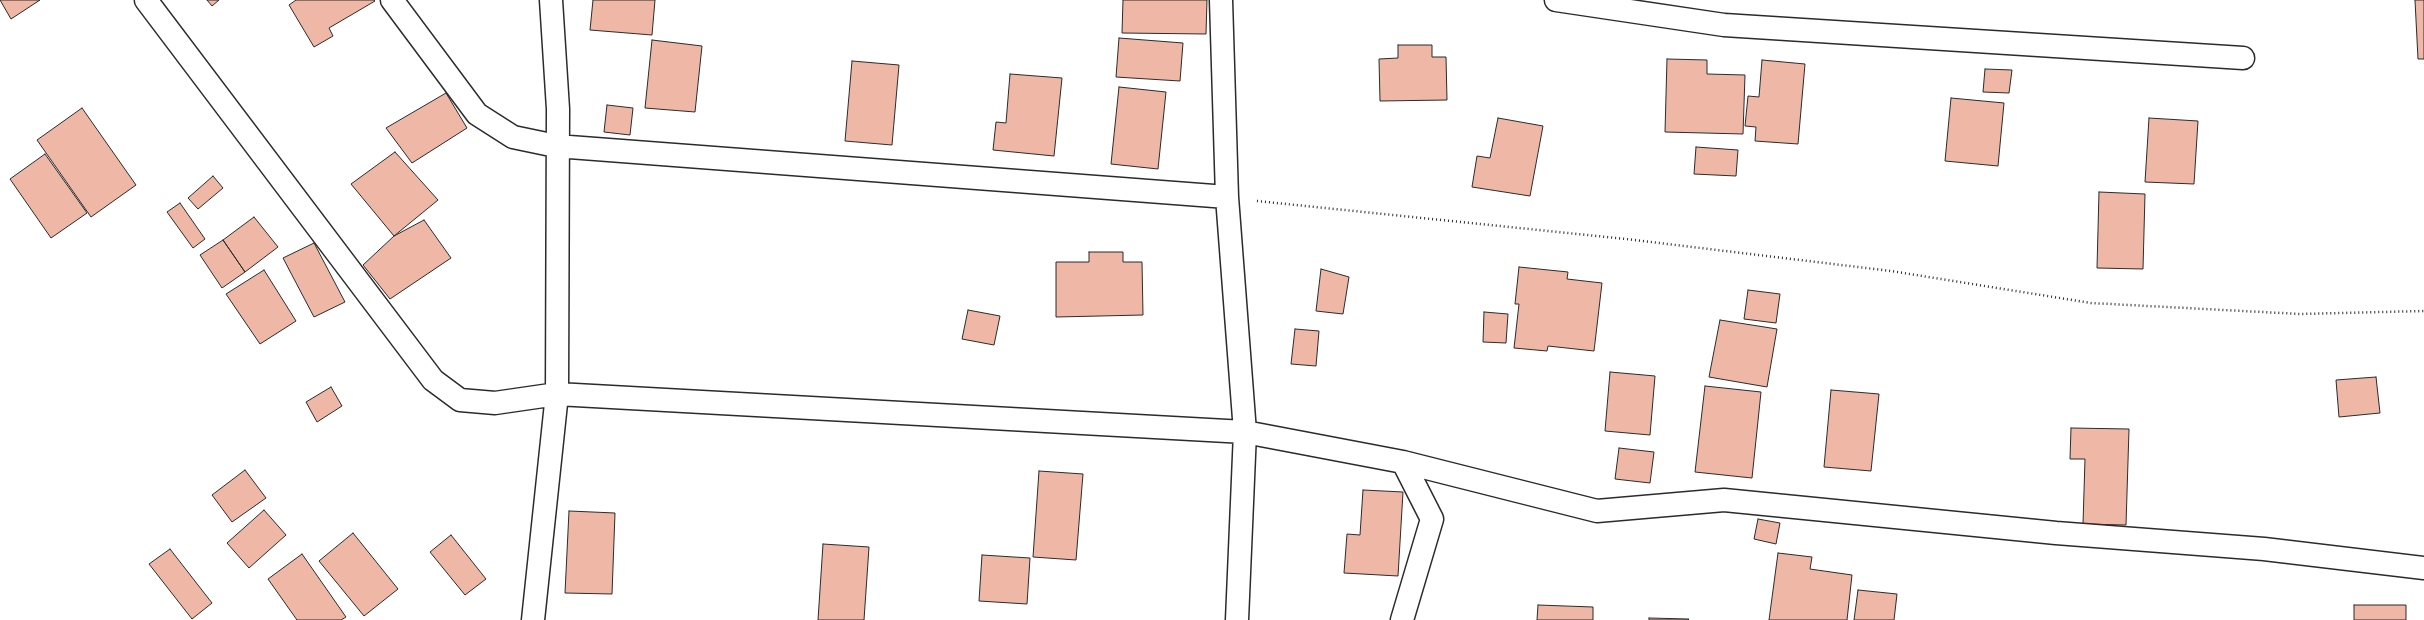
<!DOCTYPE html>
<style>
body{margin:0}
canvas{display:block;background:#fff}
</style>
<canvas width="2424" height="620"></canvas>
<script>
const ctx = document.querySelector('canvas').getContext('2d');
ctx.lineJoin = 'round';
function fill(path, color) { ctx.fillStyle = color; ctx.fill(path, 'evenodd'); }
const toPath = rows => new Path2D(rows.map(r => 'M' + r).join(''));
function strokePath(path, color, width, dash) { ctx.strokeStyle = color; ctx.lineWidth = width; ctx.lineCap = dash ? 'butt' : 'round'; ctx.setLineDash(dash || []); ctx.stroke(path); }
const building = toPath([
 [0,0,40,0,11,19,0,0],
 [207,0,219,0,212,6,207,0],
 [296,0,374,0,375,1,329,28,333,36,314,47,289,5,296,0],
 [593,0,655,0,652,35,590,30,593,0],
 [1123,0,1207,0,1206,34,1122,33,1123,0],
 [2415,0,2424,0,2424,59,2418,59,2415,0],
 [1119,38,1183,43,1180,81,1116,77,1119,38],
 [652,40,702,46,695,112,645,108,652,40],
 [1398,45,1432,45,1432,57,1446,57,1447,100,1380,101,1379,59,1398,58,1398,45],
 [1667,59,1707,60,1707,74,1745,75,1743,134,1665,132,1667,59],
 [1762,60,1805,64,1798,144,1755,141,1756,127,1745,126,1748,96,1759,97,1762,60],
 [852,61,899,65,892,145,845,141,852,61],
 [1985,69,2012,70,2009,93,1983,92,1985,69],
 [1010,74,1062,78,1054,156,993,150,996,122,1006,123,1010,74],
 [1119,87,1166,92,1158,169,1111,164,1119,87],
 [446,93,467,128,412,163,386,128,446,93],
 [1951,98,2004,103,1998,166,1945,161,1951,98],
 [607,105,633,108,630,135,604,132,607,105],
 [82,108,136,185,91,217,37,140,82,108],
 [1498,118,1543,126,1530,196,1472,187,1477,156,1490,158,1498,118],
 [2149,118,2198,121,2194,184,2145,182,2149,118],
 [1696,147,1738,150,1736,176,1694,174,1696,147],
 [395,152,438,200,394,236,351,184,395,152],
 [45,154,87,213,51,238,10,179,45,154],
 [213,176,223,188,198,209,188,198,213,176],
 [2099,192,2145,194,2143,269,2097,268,2099,192],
 [180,203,205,239,193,248,167,212,180,203],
 [254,217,278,247,245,272,223,240,254,217],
 [424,220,451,258,390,299,363,265,394,236,424,220],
 [223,240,245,272,222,288,200,255,223,240],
 [314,243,345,302,314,317,283,258,314,243],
 [1089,252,1123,252,1123,262,1142,262,1143,315,1056,317,1056,262,1089,262,1089,252],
 [1519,267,1568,272,1567,279,1602,283,1594,351,1548,346,1547,351,1514,348,1519,304,1515,304,1519,267],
 [1321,269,1349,277,1343,314,1316,311,1321,269],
 [264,270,296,321,260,344,226,294,264,270],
 [1748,290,1780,294,1776,323,1744,319,1748,290],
 [968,310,1000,316,994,345,962,339,968,310],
 [1484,312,1508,314,1506,343,1483,342,1484,312],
 [1720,320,1777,329,1767,387,1709,377,1720,320],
 [1295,329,1319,331,1316,366,1291,364,1295,329],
 [1610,372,1655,376,1650,435,1605,431,1610,372],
 [2376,377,2380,413,2339,417,2336,380,2376,377],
 [1705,386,1761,392,1752,478,1695,472,1705,386],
 [331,387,342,406,317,422,306,402,331,387],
 [1831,390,1879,394,1871,471,1824,467,1831,390],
 [2071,428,2129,429,2126,525,2083,524,2085,459,2070,459,2071,428],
 [1619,448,1654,452,1650,483,1615,479,1619,448],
 [245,470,266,498,232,522,212,495,245,470],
 [1039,471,1083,474,1076,560,1033,557,1039,471],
 [1363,490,1403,492,1398,576,1344,573,1347,534,1360,535,1363,490],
 [264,510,286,535,249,568,227,543,264,510],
 [569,511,615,513,612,594,565,593,569,511],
 [1758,519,1780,523,1776,544,1754,539,1758,519],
 [353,533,398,589,364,616,319,561,353,533],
 [451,535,486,579,465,595,430,552,451,535],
 [823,544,869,547,864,620,818,620,823,544],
 [170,549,212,603,192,619,149,564,170,549],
 [1778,553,1812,557,1810,569,1852,575,1847,620,1769,620,1778,553],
 [302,554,346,617,341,620,297,620,268,579,302,554],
 [982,555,1030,558,1027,604,979,601,982,555],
 [1858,590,1897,594,1894,620,1854,620,1858,590],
 [1538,605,1593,607,1593,620,1537,620,1538,605],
 [2354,605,2406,605,2406,620,2354,620,2354,605],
 [1649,618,1689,619,1688,620,1649,620,1649,618]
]);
const path = toPath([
 [1257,201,1626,239,1891,271,2091,303,2300,314,2424,311]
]);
const street = toPath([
 [146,0,433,380,460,400,495,403,557,394,1245,432,1403,462,1432,519,1402,620],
 [392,0,477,114,513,137,556,146,1227,197],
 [1221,0,1227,197,1245,432,1237,620],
 [1556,0,1724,25,2243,58],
 [1403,462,1597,511,1724,500,2056,533,2264,549,2424,568],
 [533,620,557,394,558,109,551,0]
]);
fill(building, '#efb7a5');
strokePath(building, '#2b2b2b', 1);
strokePath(street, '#2b2b2b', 25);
strokePath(path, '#2b2b2b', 2.5, [1, 3]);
strokePath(street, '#fff', 22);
</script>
